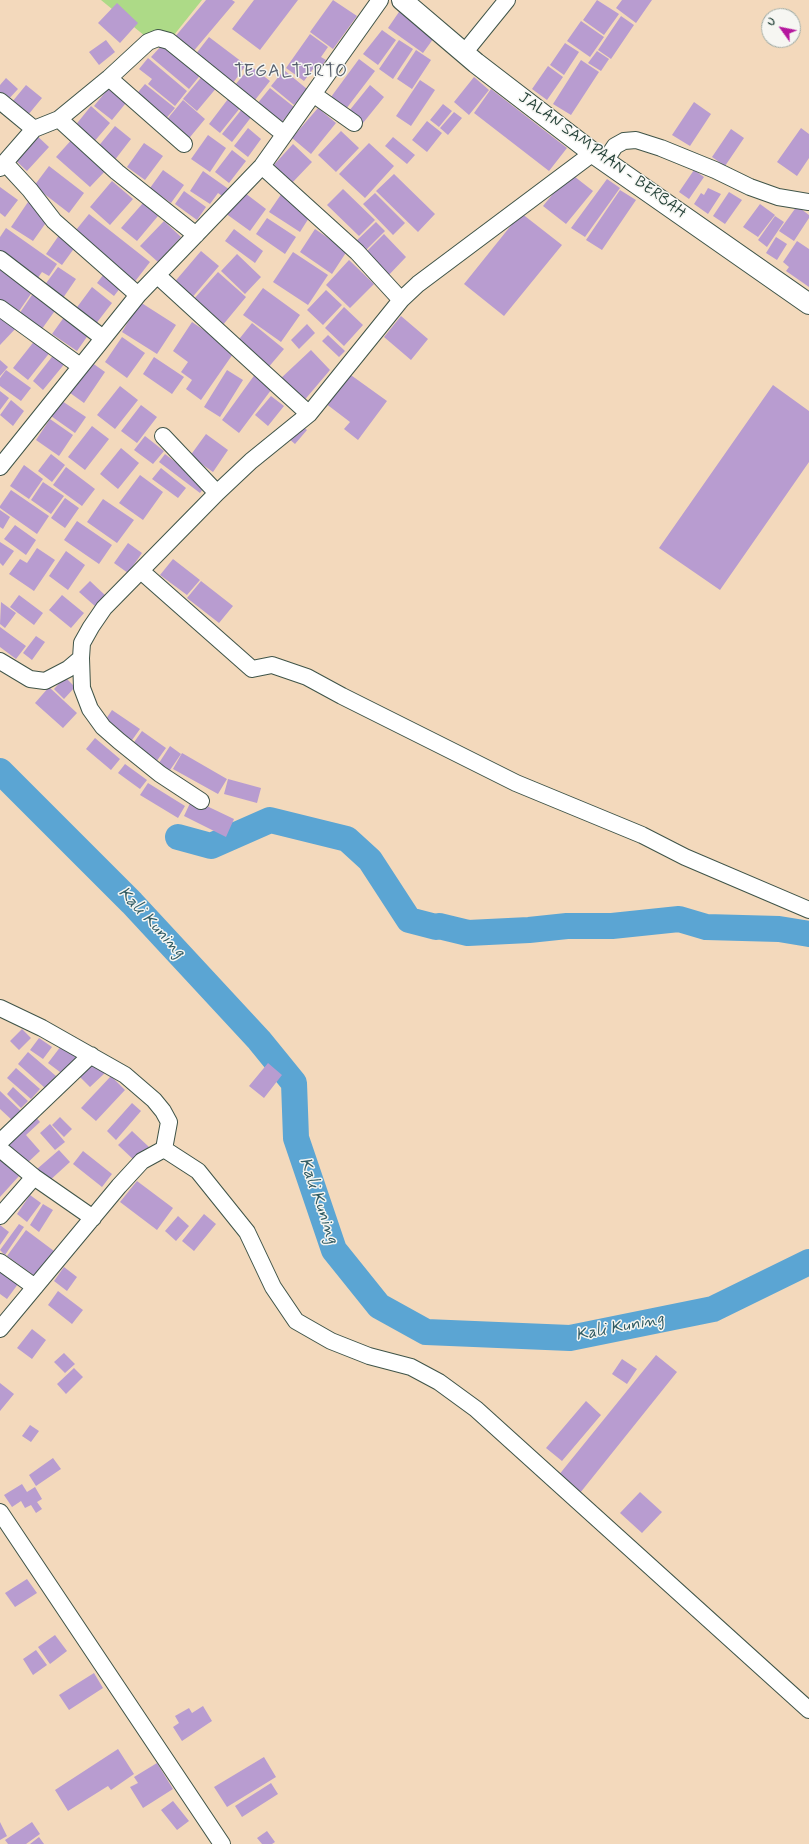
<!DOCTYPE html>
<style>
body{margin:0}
#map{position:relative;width:809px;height:1844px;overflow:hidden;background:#f3d9bc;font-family:Mynerve,sans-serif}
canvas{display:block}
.north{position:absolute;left:761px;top:8px;width:40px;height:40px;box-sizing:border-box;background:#f6f6f2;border:1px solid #a0aca6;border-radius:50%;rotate:303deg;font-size:11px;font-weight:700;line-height:16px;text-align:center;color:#1f3d34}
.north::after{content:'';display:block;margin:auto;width:14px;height:18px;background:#b5179e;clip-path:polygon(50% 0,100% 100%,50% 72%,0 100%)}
</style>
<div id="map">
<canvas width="809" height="1844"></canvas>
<div class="north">U</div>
</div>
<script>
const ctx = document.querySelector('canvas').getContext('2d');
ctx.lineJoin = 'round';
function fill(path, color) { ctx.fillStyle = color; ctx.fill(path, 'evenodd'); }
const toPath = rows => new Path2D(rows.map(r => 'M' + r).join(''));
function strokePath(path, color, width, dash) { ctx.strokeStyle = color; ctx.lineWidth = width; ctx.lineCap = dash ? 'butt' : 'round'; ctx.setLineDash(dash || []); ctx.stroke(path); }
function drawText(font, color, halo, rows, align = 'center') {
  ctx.font = font + ' Mynerve,sans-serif'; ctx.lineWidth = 3; ctx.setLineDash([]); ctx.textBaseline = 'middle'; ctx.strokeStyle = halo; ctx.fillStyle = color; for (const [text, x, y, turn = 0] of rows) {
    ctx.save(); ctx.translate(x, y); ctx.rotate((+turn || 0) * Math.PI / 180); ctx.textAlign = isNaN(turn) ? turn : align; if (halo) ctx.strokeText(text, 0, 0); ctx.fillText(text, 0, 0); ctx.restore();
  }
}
const green = toPath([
 [101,0,202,0,162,50]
]);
const river = toPath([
 [0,771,132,903,259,1040,294,1083,296,1138,334,1250,379,1306,426,1332,570,1338,713,1309,809,1262],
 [178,837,211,846,270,820,347,839,370,860,409,920,436,927,439,926,468,933,529,930,567,926,612,926,679,919,706,927,779,929,809,934]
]);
const building = toPath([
 [206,0,232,0,235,2,192,53,174,38],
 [254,0,298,0,260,50,232,29],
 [333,0,357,16,333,49,310,32],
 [597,0,619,14,604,35,583,20],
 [622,0,652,0,636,23,616,8],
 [117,3,138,23,120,43,98,23],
 [401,9,436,35,423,53,388,28],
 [621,16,634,25,611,59,598,50],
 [581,21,604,37,590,57,567,41],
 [382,30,396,40,378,65,363,54],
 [310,34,328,47,321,57,326,60,317,72,313,69,304,81,286,68],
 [209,37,246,65,233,83,195,55],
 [106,40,115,52,99,65,89,52],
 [399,40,413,49,393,79,379,69],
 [565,43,579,52,564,75,550,65],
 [163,44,202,73,189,89,151,57],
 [416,50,431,60,412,89,397,79],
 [597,51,609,59,601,71,588,63],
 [148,58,187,91,175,106,148,84,152,79,139,69],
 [359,59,375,71,346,109,331,97],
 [581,60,599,72,571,115,553,104],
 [251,66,270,81,255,100,235,85],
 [548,66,563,77,547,100,532,89],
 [284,70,307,89,294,105,271,86],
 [204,74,218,86,197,111,183,99],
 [474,77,489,90,469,115,454,102],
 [6,78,18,89,5,103,0,98,0,85],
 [420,80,435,90,411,126,396,116],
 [112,84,130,98,112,120,94,106],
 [145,84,175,108,164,121,134,97],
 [26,85,42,98,28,115,12,102],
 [370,85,384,97,363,123,349,111],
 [270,88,294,107,281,123,257,104],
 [491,89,567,148,549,171,474,113],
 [228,99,240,108,220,133,209,124],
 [183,100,205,119,186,142,164,123],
 [694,102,711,114,690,146,672,135],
 [443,104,452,111,439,127,430,120],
 [91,106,110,123,93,143,74,127],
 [318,108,336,123,311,154,292,138],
 [242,109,252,116,232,142,222,134],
 [454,112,462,118,448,135,440,128],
 [427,121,442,133,427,152,412,140],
 [115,126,131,139,114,161,97,148],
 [248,128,261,139,248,157,234,146],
 [801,128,809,134,809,158,797,176,777,162],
 [731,129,744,138,725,166,712,157],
 [341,131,359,148,336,172,318,155],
 [34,133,49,147,27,171,12,157],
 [208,135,226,148,210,172,191,159],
 [74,137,108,168,90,187,56,157],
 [393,137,415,155,407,164,385,146],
 [144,143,163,156,145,180,127,167],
 [369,143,394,166,365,198,339,174],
 [293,144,312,162,291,184,272,167],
 [232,150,246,161,229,183,215,172],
 [49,166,84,193,69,213,34,186],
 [163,170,184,185,171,203,150,188],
 [694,170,704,177,689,199,679,192],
 [203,171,230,190,225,198,218,193,210,204,190,191],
 [570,173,593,191,566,224,543,206],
 [394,174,435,214,418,232,376,191],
 [607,179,620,188,585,237,571,228],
 [112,181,133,199,110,225,90,207],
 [0,187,18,200,5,217,0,213],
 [708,188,721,194,708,214,694,204,701,193,704,195],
 [343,189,375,220,359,236,327,205],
 [241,190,266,209,250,231,225,213],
 [620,190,636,200,602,250,586,240],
 [184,191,206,207,197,220,175,204],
 [729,192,742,200,725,224,713,216],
 [282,193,312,213,300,232,269,212],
 [375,193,405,223,393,235,363,204],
 [28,202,50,217,33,241,11,227],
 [143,203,158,216,137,241,121,228],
 [760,204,775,215,758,237,743,227],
 [797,206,809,215,809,218,794,241,779,231],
 [521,213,562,245,504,316,464,284],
 [89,214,150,262,133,284,72,235],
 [775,216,784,222,767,247,758,240],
 [267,218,296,237,285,254,256,234],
 [164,221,181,237,158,262,140,246],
 [376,222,385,231,362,254,353,244],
 [6,228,57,264,49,276,42,272,35,282,0,257,0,237],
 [234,229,263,251,255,263,225,241],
 [315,229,347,251,332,274,300,252],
 [62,231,78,243,62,265,46,254],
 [384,234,406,257,386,278,363,255],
 [776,237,787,244,777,260,766,253],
 [797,241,809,249,809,287,786,271,789,267,783,262],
 [201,251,219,266,190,300,172,285],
 [293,252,328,275,308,305,273,282],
 [237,254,261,277,245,294,221,271],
 [349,260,374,284,350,308,326,285],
 [0,261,35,288,15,317,0,306],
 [58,267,76,279,63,298,44,286],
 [107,270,124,283,114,296,97,283],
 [218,272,246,297,222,326,193,300],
 [92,287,112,303,95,325,75,310],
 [263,288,300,315,281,342,243,315],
 [36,289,59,305,39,333,17,317],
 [326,290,342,305,323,325,307,310],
 [140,302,176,325,157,354,122,332],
 [344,307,363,325,344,346,325,328],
 [0,312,17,327,0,345],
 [67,313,91,331,77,351,52,334],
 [401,316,428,339,411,360,384,337],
 [192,322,235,351,201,400,186,389,192,380,181,372,188,362,173,351],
 [252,323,284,349,267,369,236,343],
 [307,324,315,333,299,349,291,340],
 [328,335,345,351,339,357,322,341],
 [122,337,145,353,127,378,105,362],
 [36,339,51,351,28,380,13,368],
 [311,350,330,370,302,403,279,380],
 [55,353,66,362,43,390,33,381],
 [154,357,184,377,172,394,143,374],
 [0,360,8,367,0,376],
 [88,360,105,372,84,403,66,390],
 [6,370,31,388,21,401,0,386,0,378],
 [227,370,243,380,220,417,204,407],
 [256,373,274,386,239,433,222,420],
 [348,373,387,401,358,440,344,429,350,422,325,403],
 [773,385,809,411,809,462,720,590,659,548],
 [120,386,138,400,115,429,97,415],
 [0,391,9,398,0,410],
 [271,396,284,406,268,426,255,415],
 [11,400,24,411,13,426,0,415],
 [62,401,86,417,75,433,51,416],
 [141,405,157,417,137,443,121,431],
 [50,419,73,435,59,456,36,440],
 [300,424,307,430,295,444,288,438],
 [92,426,109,439,85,470,68,457],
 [206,434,228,450,213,472,190,456],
 [145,436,164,451,153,464,134,450],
 [121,448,139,463,118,489,100,474],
 [51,454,65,465,52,482,38,471],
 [165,454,206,485,200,493,159,462],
 [24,465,43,479,29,499,10,486],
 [66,467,95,489,82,506,53,485],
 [161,468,186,488,178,498,152,479],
 [140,475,163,492,143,520,119,503],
 [43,482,64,496,51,514,31,500],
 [11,490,49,516,37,534,0,508,0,506],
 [65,498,79,508,65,528,51,518],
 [103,499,134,520,117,543,87,522],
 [0,510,10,517,3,529,0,527],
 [77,521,112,545,99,564,64,540],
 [15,525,36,540,26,555,4,539],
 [0,542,14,551,3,566,0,563],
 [128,543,142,553,128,573,114,563],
 [37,548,55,560,34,591,9,574,20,559,27,563],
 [66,551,85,565,68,590,49,576],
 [173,559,200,580,187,595,160,575],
 [90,581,106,596,96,607,79,592],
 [201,581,233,606,219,623,187,598],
 [19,595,43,613,34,625,10,607],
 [62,595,84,613,71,628,49,610],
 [1,602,16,613,5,628,0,624],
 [0,627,26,646,16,659,0,647],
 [36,636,45,642,32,660,23,653],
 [65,677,75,687,64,699,54,689],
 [49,687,77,713,63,728,35,703],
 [112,710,140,729,130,743,102,725],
 [142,731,166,748,156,762,132,745],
 [95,738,120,759,111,770,86,749],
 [170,746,181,754,168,773,157,766],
 [182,753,227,779,218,794,173,769],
 [125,764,147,780,140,789,118,773],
 [228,779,261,788,257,803,224,794],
 [148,783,185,806,178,818,140,795],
 [192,799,234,819,226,837,184,816],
 [22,1029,31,1038,19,1050,10,1041],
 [39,1038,52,1047,43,1059,30,1050],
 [61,1046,77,1058,64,1075,48,1063],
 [28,1052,56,1076,45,1088,18,1064],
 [93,1060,106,1072,90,1087,78,1075],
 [268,1063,282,1075,264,1098,249,1086],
 [16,1068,40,1089,31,1099,7,1078],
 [111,1076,125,1090,96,1121,81,1108],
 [13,1087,28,1101,21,1108,7,1094],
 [0,1091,22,1112,13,1121,0,1109],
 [132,1103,141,1111,116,1140,107,1131],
 [33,1114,40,1122,26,1135,40,1151,24,1166,5,1146],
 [60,1117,72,1129,64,1137,52,1125],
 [50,1124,65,1142,55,1150,40,1133],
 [132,1131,149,1147,135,1161,118,1145],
 [59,1150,70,1162,48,1182,37,1169],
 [83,1151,112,1174,102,1187,73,1164],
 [0,1159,19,1176,0,1197],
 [137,1181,173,1208,157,1230,120,1202],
 [30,1195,41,1203,27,1222,17,1214],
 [43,1204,53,1210,39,1232,30,1225],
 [204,1214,216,1224,194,1251,182,1241],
 [178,1216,189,1226,176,1241,165,1231],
 [19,1224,24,1227,5,1255,0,1250],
 [0,1225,9,1232,0,1245],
 [26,1230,54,1251,36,1277,7,1256],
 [64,1267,77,1277,67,1291,54,1281],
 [0,1270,18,1284,7,1299,0,1294],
 [58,1291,83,1310,72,1324,48,1305],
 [32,1329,46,1340,32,1359,17,1348],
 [64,1353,75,1364,65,1373,54,1362],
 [656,1355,677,1372,580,1493,558,1476],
 [622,1359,637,1369,627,1384,612,1374],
 [74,1368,83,1377,66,1394,57,1384],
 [0,1383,14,1394,0,1411],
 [586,1401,601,1415,562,1461,546,1448],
 [30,1425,39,1431,31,1442,22,1436],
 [53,1458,61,1469,36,1486,29,1475],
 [22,1484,27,1492,35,1487,42,1499,37,1502,42,1509,36,1513,31,1505,25,1508,21,1501,12,1507,4,1495],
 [640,1492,662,1512,642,1533,620,1513],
 [27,1579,37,1593,15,1607,5,1593],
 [55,1635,67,1651,50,1664,38,1647],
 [36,1650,47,1665,33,1675,23,1659],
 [94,1673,103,1688,69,1710,59,1695],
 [203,1706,212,1721,182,1741,173,1727,179,1723,175,1716,189,1708,192,1713],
 [118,1749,134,1774,111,1790,108,1786,68,1811,55,1790],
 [264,1757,276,1777,227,1807,214,1787],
 [157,1763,173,1789,143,1808,130,1787,138,1783,134,1777],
 [271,1783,278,1794,242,1817,235,1806],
 [173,1801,189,1821,177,1830,161,1810],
 [0,1822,7,1836,0,1840],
 [32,1822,40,1834,26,1844,8,1844,5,1840],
 [267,1831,275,1842,272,1844,262,1844,257,1838],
 [39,1837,44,1844,30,1844]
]);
const minor = toPath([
 [464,53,507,0],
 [109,78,184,144],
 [313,94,354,123],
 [0,101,34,129],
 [59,119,117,172,196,235],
 [605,161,615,146,624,141,636,140,661,148,715,170,750,187,778,197,809,202],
 [5,163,30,190,54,221,138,295],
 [262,166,357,252,401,300],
 [0,168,34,129,59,119,109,78,148,42,158,38,169,41,284,134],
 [0,259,103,338],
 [158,276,309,414],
 [0,308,80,366],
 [163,436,217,493],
 [0,467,138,295,262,166,380,0],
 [141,571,252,669,272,665,307,677,342,696,516,783,642,835,685,857,809,910],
 [0,661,30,679,45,681,68,669,81,658],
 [201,801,160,774,119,741,103,727,90,709,82,688,81,658,82,643,91,627,104,608,217,493,251,461,309,414,401,300,418,284,593,153],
 [0,1008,42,1028,125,1075,154,1100,163,1111,169,1122,164,1149],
 [0,1142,91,1055],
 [0,1149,34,1177,93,1218],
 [0,1216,34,1177],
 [0,1262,35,1287],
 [0,1329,119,1186,142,1161,164,1149,198,1171,247,1232,273,1287,296,1321,331,1341,369,1356,411,1367,439,1382,476,1409,809,1710],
 [0,1512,222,1844]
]);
const major = toPath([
 [402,0,476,63,593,153,809,304]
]);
const streetNames = [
 ["JALAN SAMPAAN - BERBAH",602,156,36]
];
const waterNames = [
 ["Kali Kuning",151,923,47],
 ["Kali Kuning",318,1201,71],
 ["Kali Kuning",620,1328,-11]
];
const quarterNames = [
 ["TEGALTIRTO",291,72]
];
fill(green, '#adda87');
strokePath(river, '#5ba5d3', 26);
fill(building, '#b89cd0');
strokePath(minor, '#3f5448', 18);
strokePath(major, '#3f5448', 22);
strokePath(minor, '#fff', 16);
strokePath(major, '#fff', 20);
drawText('16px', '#1f3d34', '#f6f6f2', streetNames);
drawText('italic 17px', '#315c64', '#f6f6f2', waterNames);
ctx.letterSpacing = '1px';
drawText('18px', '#555e6b', '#f6f6f2', quarterNames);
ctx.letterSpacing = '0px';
</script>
